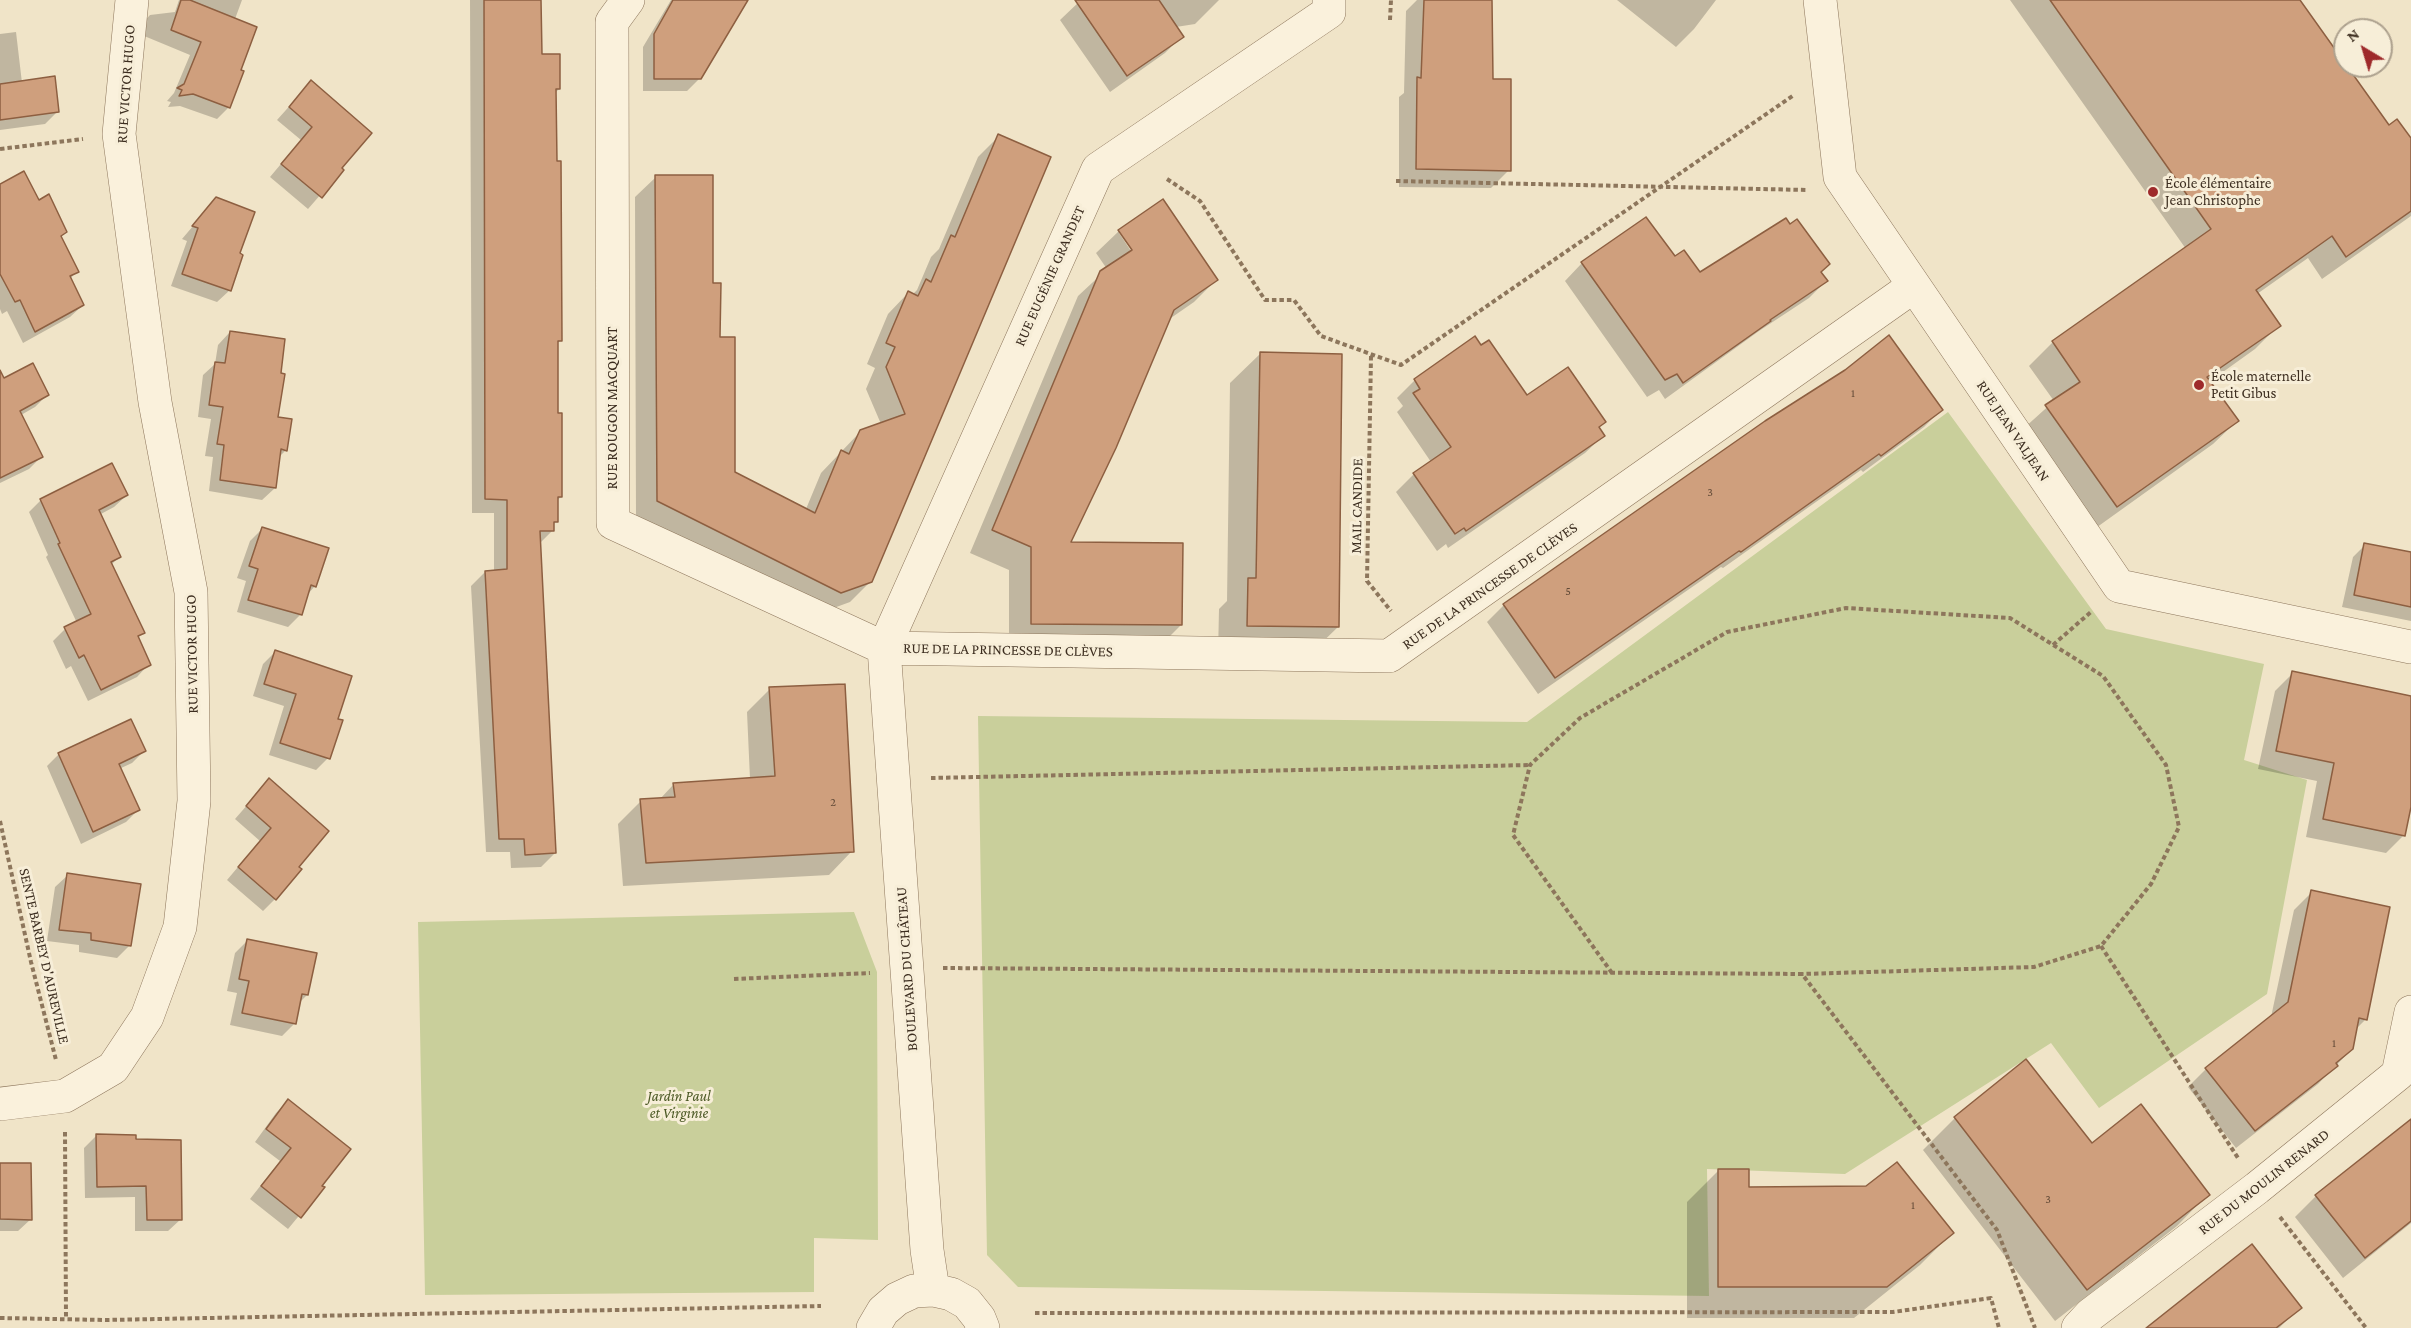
<!DOCTYPE html>
<meta charset="utf-8">
<style>
body{margin:0}
#map{position:relative;width:2411px;height:1328px;overflow:hidden;background:#f0e4c8;font-family:"Crimson Pro",serif}
canvas{display:block}
.north{position:absolute;left:2333px;top:18px;width:60px;height:60px;box-sizing:border-box;background:#f7eed8;border:2px solid #ada18e;border-radius:50%;rotate:322deg;font-size:16px;font-weight:700;line-height:24px;text-align:center;color:#3d2e20}
.north::after{content:'';display:block;margin:auto;width:21px;height:27px;background:#9e2a2b;clip-path:polygon(50% 0,100% 100%,50% 72%,0 100%)}
</style>
<div id="map">
<canvas width="2411" height="1328"></canvas>
<div class="north">N</div>
</div>
<script>
const ctx = document.querySelector('canvas').getContext('2d');
ctx.lineJoin = 'round';
function fill(path, color) { ctx.fillStyle = color; ctx.fill(path, 'evenodd'); }
const toPath = rows => new Path2D(rows.map(r => 'M' + r).join(''));
function strokePath(path, color, width, dash) { ctx.strokeStyle = color; ctx.lineWidth = width; ctx.lineCap = dash ? 'butt' : 'round'; ctx.setLineDash(dash || []); ctx.stroke(path); }
function drawText(font, color, halo, rows, align = 'center') {
  ctx.font = font + ' "Crimson Pro",serif'; ctx.lineWidth = 6; ctx.setLineDash([]); ctx.textBaseline = 'middle'; ctx.strokeStyle = halo; ctx.fillStyle = color; for (const [text, x, y, turn = 0] of rows) {
    ctx.save(); ctx.translate(x, y); ctx.rotate((+turn || 0) * Math.PI / 180); ctx.textAlign = isNaN(turn) ? turn : align; if (halo) ctx.strokeText(text, 0, 0); ctx.fillText(text, 0, 0); ctx.restore();
  }
}
const green = toPath([
 [1948,412,2106,629,2264,664,2244,760,2307,780,2267,994,2099,1108,2051,1043,1845,1174,1707,1169,1709,1296,1018,1287,987,1255,978,716,1527,722],
 [854,912,877,972,878,1240,814,1238,814,1292,425,1295,418,922]
]);
const shadow = toPath([
 [179,0,242,0,235,19,239,70,229,107,217,119,180,106,168,107,171,102,167,101,174,93,190,55,137,33,138,28,150,15,175,12],
 [470,0,539,0,541,56,559,89,555,93,560,341,556,344,556,414,561,497,556,501,556,521,553,525,553,530,539,544,555,853,541,867,511,868,510,852,486,852,471,586,485,572,494,571,494,513,472,513],
 [671,0,747,0,700,78,687,91,643,91,643,47],
 [1081,0,1219,0,1195,24,1176,27,1182,36,1165,53,1110,92,1060,20],
 [1417,0,1491,0,1492,80,1509,170,1491,188,1399,187,1399,97,1404,93,1406,11],
 [1617,0,1716,0,1694,29,1676,47],
 [2010,0,2298,0,2388,127,2411,141,2411,216,2322,279,2308,258,2257,294,2279,325,2255,349,2209,382,2237,421,2213,444,2093,530,2023,429,2054,401,2029,366,2053,342,2186,249],
 [16,32,22,83,58,111,45,124,0,130,0,34],
 [311,82,342,170,308,209,270,177,301,140,277,120],
 [999,136,871,581,850,602,820,613,636,522,635,197,656,177,711,284,734,473,806,509,821,473,861,431,881,424,866,389,875,368,867,364,888,314,908,293,912,295,917,290,931,257,939,249,978,157],
 [0,185,38,202,65,232,60,238,77,271,70,279,83,305,70,317,23,343,7,311,2,314,0,309],
 [216,199,238,254,230,290,217,302,171,286,187,241,182,239],
 [1119,231,1216,280,1194,302,1168,320,1069,544,1181,625,1158,648,1009,646,1009,570,970,553,1078,296,1107,269,1096,253],
 [1119,233,1122,233,1138,255,1135,257],
 [1675,258,1699,274,1820,272,1826,281,1809,298,1759,331,1665,399,1659,390,1647,397,1565,281,1582,263],
 [230,332,277,418,286,450,279,457,275,488,262,500,209,491,213,457,205,456,211,419,198,417,203,375,215,364,218,345],
 [1474,338,1527,397,1603,436,1585,453,1448,548,1446,544,1437,551,1396,492,1414,474,1431,462,1397,412,1403,406,1397,398,1415,380],
 [1260,354,1338,627,1308,656,1218,655,1219,609,1227,601,1230,383],
 [0,382,47,395,35,407,21,415,41,457,29,469,0,483],
 [1941,410,1924,427,1863,472,1861,470,1723,568,1721,567,1538,694,1487,622,1504,605],
 [127,495,114,507,99,515,119,557,111,565,143,632,138,638,149,664,137,677,88,701,71,666,66,669,53,641,65,629,77,623,46,557,48,555,29,512,41,500],
 [262,529,315,586,307,595,301,614,288,627,237,612,246,581,237,578,250,541],
 [2365,545,2411,554,2411,621,2342,607,2353,557],
 [275,652,336,720,328,758,316,770,269,755,284,706,253,696,263,664],
 [2293,673,2411,697,2411,800,2404,835,2386,853,2306,837,2317,781,2258,769,2275,691],
 [770,689,852,851,829,875,623,886,618,824,641,801,659,800,674,784,750,779,747,712],
 [144,751,132,763,119,769,138,810,126,822,81,844,47,766,59,754],
 [269,780,275,899,263,911,227,880,260,841,235,819],
 [68,875,130,945,117,958,79,952,79,945,47,941,55,887],
 [2312,892,2366,1019,2356,1029,2352,1049,2318,1084,2236,1148,2188,1087,2206,1069,2271,1017,2294,910],
 [248,940,307,995,299,1003,294,1024,282,1036,230,1025,237,993,227,991,235,953],
 [288,1101,322,1188,288,1229,250,1199,280,1161,255,1142,276,1113],
 [1955,1118,2092,1146,2208,1194,2177,1226,2055,1321,1923,1150],
 [2411,1121,2411,1223,2343,1278,2295,1217,2316,1196],
 [97,1135,181,1219,168,1231,135,1231,135,1197,85,1198,84,1148],
 [0,1165,31,1219,18,1231,0,1231],
 [1718,1171,1747,1189,1952,1233,1920,1265,1854,1318,1687,1318,1687,1202],
 [2300,1307,2279,1328,2148,1328]
]);
const building = toPath([
 [181,0,190,0,257,27,241,70,244,71,230,108,193,94,179,96,182,90,177,88,184,84,201,42,171,30,181,0],
 [484,0,541,0,542,54,560,54,560,89,556,89,557,161,561,161,562,341,558,341,558,413,562,413,562,497,558,497,558,522,554,522,554,531,540,531,556,853,525,855,524,839,499,839,485,571,507,569,507,500,485,499,484,0],
 [673,0,748,0,701,79,654,79,654,34,673,0],
 [1075,0,1159,0,1184,37,1127,76,1075,0],
 [1424,0,1492,0,1493,79,1511,79,1511,171,1416,169,1417,77,1421,78,1424,0],
 [2050,0,2300,0,2389,125,2397,119,2411,138,2411,211,2346,257,2332,236,2256,290,2281,326,2207,377,2239,421,2117,507,2045,405,2080,382,2052,341,2211,229,2050,0],
 [55,76,59,112,0,120,0,84,55,76],
 [311,80,372,133,342,168,344,170,322,198,281,164,312,127,289,107,311,80],
 [998,134,1051,157,872,582,841,593,657,501,655,175,713,175,713,283,721,283,720,337,735,337,735,472,815,513,841,450,849,454,860,430,905,414,886,367,895,347,886,343,908,291,918,296,926,279,931,282,951,235,955,237,998,134],
 [24,171,39,200,49,194,67,232,61,236,79,272,70,276,84,305,35,332,20,300,15,302,0,274,0,184,24,171],
 [216,197,255,212,240,253,243,255,231,291,182,274,198,228,192,226,216,197],
 [1163,199,1218,280,1174,310,1116,448,1071,542,1183,543,1182,625,1031,624,1031,547,992,530,1100,271,1132,250,1118,230,1163,199],
 [1646,217,1675,256,1684,250,1700,272,1786,218,1790,224,1797,219,1830,264,1821,272,1828,281,1770,320,1771,321,1683,383,1677,374,1665,380,1581,262,1646,217],
 [230,331,285,339,281,373,285,374,278,417,292,419,287,451,281,449,276,488,220,480,224,445,217,444,223,407,209,405,215,362,225,363,230,331],
 [1889,335,1943,410,1881,456,1879,454,1741,552,1739,551,1555,678,1503,604,1765,421,1845,370,1889,335],
 [1475,336,1481,345,1489,340,1527,395,1568,367,1606,422,1599,427,1605,436,1466,531,1464,528,1455,534,1413,473,1451,447,1413,393,1420,389,1414,379,1475,336],
 [1260,352,1342,354,1339,627,1247,626,1248,578,1256,578,1260,352],
 [33,363,49,395,20,411,43,457,0,478,0,370,4,378,33,363],
 [112,463,128,495,99,510,121,557,111,562,145,633,138,636,151,665,101,690,84,655,79,658,64,627,91,614,58,544,60,543,40,499,112,463],
 [262,527,329,548,316,587,311,585,302,615,248,600,258,569,249,566,262,527],
 [2364,543,2411,552,2411,607,2354,595,2364,543],
 [275,650,352,676,338,719,343,720,330,759,280,743,296,694,264,684,275,650],
 [2292,671,2411,696,2411,807,2405,836,2323,819,2334,763,2276,751,2292,671],
 [845,684,854,852,646,863,640,799,675,797,673,783,775,776,769,687,845,684],
 [131,719,146,751,119,764,140,810,93,832,58,753,131,719],
 [269,778,329,831,299,867,302,869,276,900,238,867,271,828,246,806,269,778],
 [67,873,141,884,131,946,91,940,91,933,59,930,67,873],
 [2311,890,2390,907,2367,1020,2359,1018,2353,1049,2336,1063,2338,1066,2255,1131,2205,1068,2288,1002,2311,890],
 [247,939,317,953,308,995,302,994,296,1024,242,1013,249,981,239,979,247,939],
 [2026,1059,2092,1143,2141,1104,2210,1195,2087,1290,1954,1117,2026,1059],
 [288,1099,351,1149,322,1186,325,1187,301,1218,261,1186,291,1148,266,1129,288,1099],
 [2411,1119,2411,1221,2365,1258,2315,1195,2411,1119],
 [96,1134,136,1135,136,1139,181,1140,182,1220,147,1220,146,1186,97,1187,96,1134],
 [1897,1162,1954,1233,1887,1287,1718,1287,1718,1169,1749,1169,1749,1187,1866,1186,1897,1162],
 [0,1163,31,1163,32,1220,0,1219,0,1163],
 [2252,1244,2302,1308,2276,1328,2146,1328,2252,1244]
]);
const path = toPath([
 [1390,20,1391,0],
 [0,149,83,139],
 [1167,179,1200,201,1265,300,1294,300,1321,336,1401,365,1794,95],
 [1396,181,1807,190],
 [1371,356,1367,581,1391,611],
 [2053,645,2092,611],
 [931,778,1530,765],
 [0,821,31,962,56,1060],
 [2101,946,2238,1158],
 [943,968,1802,974,1997,1230,2035,1328],
 [1612,973,1513,835,1530,765,1580,718,1727,632,1846,608,2010,618,2103,676,2166,765,2179,827,2151,884,2101,946,2034,967,1802,974],
 [734,979,870,973],
 [65,1132,66,1319],
 [2280,1217,2366,1328],
 [1035,1313,1893,1312,1991,1298,1999,1328],
 [0,1318,106,1320,821,1306]
]);
const minor = toPath([
 [628,0,612,22,613,523,884,648,1389,656,1914,286],
 [1820,0,1840,177,2119,586,2411,647],
 [0,1104,65,1096,113,1068,147,1017,180,927,194,801,191,592,155,402,119,134,132,0],
 [933,1290,927,1250,884,648,1098,169,1329,12,1329,0],
 [873,1328,883,1311,897,1299,914,1291,933,1290,951,1294,967,1303,979,1318,983,1328],
 [2078,1328,2090,1315,2257,1188,2398,1074,2411,1012]
]);
const markers = [
 [2153,192,6,"#9e2a2b"],
 [2199,385,6,"#9e2a2b"]
];
const numberNames = [
 ["1",1853,393],
 ["3",1710,492],
 ["5",1568,591],
 ["2",833,802],
 ["1",2334,1043],
 ["3",2048,1199],
 ["1",1913,1205]
];
const streetNames = [
 ["RUE VICTOR HUGO",126,84,-86],
 ["RUE EUGÉNIE GRANDET",1050,276,-66],
 ["RUE ROUGON MACQUART",612,408,-90],
 ["RUE JEAN VALJEAN",2013,431,56],
 ["MAIL CANDIDE",1357,506,-89],
 ["RUE DE LA PRINCESSE DE CLÈVES",1490,586,-35],
 ["RUE DE LA PRINCESSE DE CLÈVES",1008,650,1],
 ["RUE VICTOR HUGO",192,654,-91],
 ["SENTE BARBEY D'AUREVILLE",44,956,77],
 ["BOULEVARD DU CHÂTEAU",907,969,-94],
 ["RUE DU MOULIN RENARD",2264,1182,-38]
];
const poiNames = [
 ["École élémentaire",2165,183],
 ["Jean Christophe",2165,200],
 ["École maternelle",2211,376],
 ["Petit Gibus",2211,393]
];
const parkNames = [
 ["Jardin Paul",679,1096],
 ["et Virginie",679,1113]
];
fill(green, '#c9cf9b');
fill(shadow, '#0003');
fill(building, '#cf9f7d');
strokePath(building, '#8d5f41', 1.5);
strokePath(minor, '#8d765c', 34);
strokePath(path, '#8d765c', 4, [4.5, 3]);
strokePath(minor, '#faf1dc', 33);
for (const [x, y, r, color] of markers) { const dot = new Path2D(); dot.arc(x, y, r, 0, 2 * Math.PI); ctx.fillStyle = color; ctx.fill(dot); strokePath(dot, '#f7eed8', 2); }
drawText('12px', '#624a37', null, numberNames);
drawText('15px', '#3d2e20', '#f7eed8', streetNames);
drawText('15px', '#3d2e20', '#f7eed8', poiNames, 'left');
drawText('italic 15px', '#4d5a26', '#f7eed8', parkNames);
</script>
